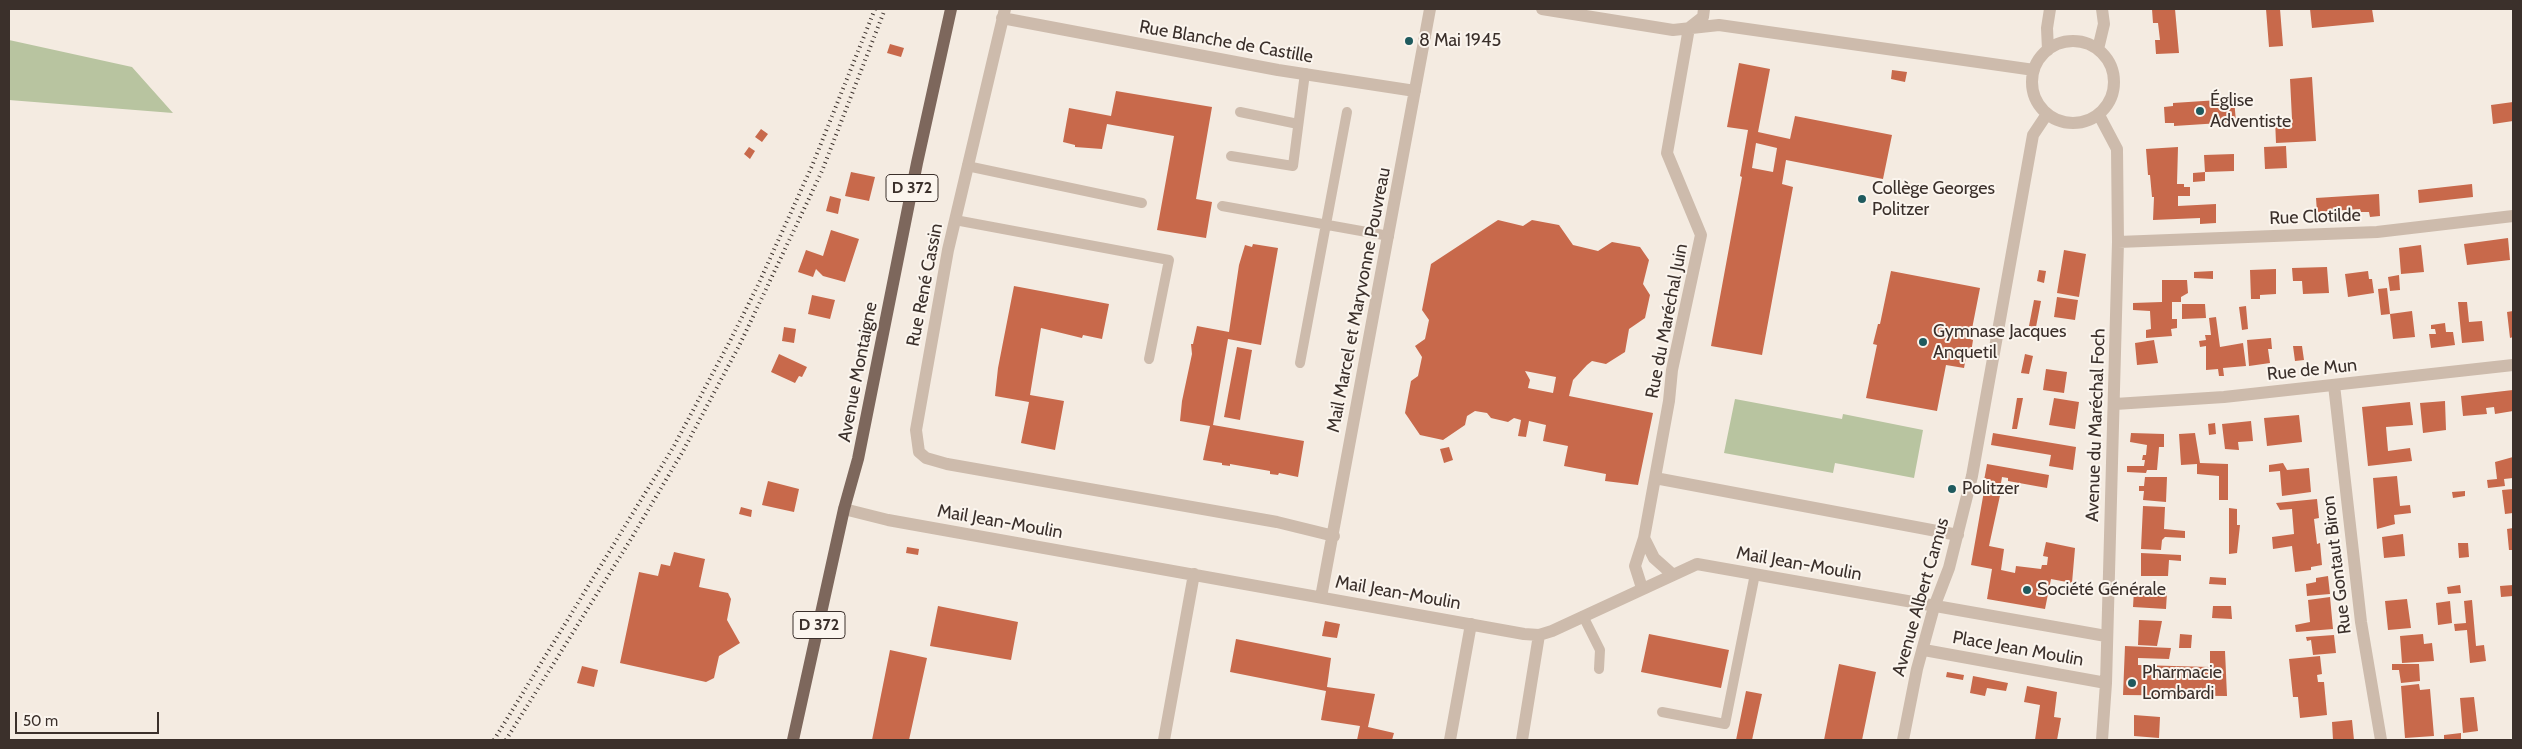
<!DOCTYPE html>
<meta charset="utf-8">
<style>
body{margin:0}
#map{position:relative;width:2522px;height:749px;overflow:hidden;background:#f4ebe1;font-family:Cabin,sans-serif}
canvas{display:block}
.frame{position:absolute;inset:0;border:10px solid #3b302b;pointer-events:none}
.scale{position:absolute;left:15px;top:712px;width:144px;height:22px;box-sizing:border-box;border:2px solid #3b302b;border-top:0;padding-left:6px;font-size:15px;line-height:18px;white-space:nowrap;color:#3b302b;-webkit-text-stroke:4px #fbf5ee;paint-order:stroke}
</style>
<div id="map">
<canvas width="2522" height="749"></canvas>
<div class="frame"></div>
<div class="scale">50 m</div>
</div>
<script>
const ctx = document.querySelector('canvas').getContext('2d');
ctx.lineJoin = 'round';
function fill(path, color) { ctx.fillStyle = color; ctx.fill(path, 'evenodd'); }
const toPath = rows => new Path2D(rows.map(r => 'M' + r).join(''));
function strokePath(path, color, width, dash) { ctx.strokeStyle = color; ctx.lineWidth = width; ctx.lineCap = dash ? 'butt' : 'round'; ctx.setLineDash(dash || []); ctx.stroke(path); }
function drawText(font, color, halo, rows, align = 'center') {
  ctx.font = font + ' Cabin,sans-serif'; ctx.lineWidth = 4; ctx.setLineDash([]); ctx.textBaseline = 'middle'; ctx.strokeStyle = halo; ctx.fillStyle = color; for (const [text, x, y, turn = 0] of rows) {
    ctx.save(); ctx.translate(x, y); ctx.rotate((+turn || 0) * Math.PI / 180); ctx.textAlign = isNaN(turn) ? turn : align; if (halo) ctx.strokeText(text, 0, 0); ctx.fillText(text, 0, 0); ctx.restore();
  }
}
const green = toPath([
 [9,40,132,67,173,113,9,100],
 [1735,399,1842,419,1843,414,1923,430,1914,478,1835,463,1833,473,1724,453]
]);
const building = toPath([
 [2152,9,2175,9,2179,53,2156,54,2155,40,2160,40,2158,23,2153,23],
 [2266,9,2280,9,2283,46,2269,47],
 [2310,9,2372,9,2374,22,2312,28],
 [890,44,904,48,901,57,887,53],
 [1739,63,1770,69,1758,132,1790,139,1795,116,1892,135,1883,179,1786,160,1782,184,1793,187,1762,355,1711,346,1742,177,1740,176,1748,130,1727,127],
 [1756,143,1777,148,1773,172,1752,168],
 [1892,70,1907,72,1905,82,1891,79],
 [2312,77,2316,141,2276,143,2275,119,2292,119,2290,79],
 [1116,91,1212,107,1196,199,1212,202,1206,238,1157,230,1174,136,1107,124,1102,149,1075,147,1075,145,1063,142,1069,108,1111,116],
 [2234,99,2236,122,2174,126,2174,123,2165,123,2164,107,2173,106,2173,103],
 [2513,102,2513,121,2493,124,2491,105],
 [761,129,768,134,762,142,755,137],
 [2286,146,2287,168,2265,169,2264,147],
 [749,147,755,151,750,159,744,154],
 [2178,147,2177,184,2184,184,2184,187,2190,187,2190,196,2178,196,2178,206,2216,204,2216,223,2200,224,2200,218,2153,220,2154,197,2152,197,2150,175,2148,175,2146,149],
 [2234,154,2234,171,2205,172,2204,155],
 [851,172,875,177,869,201,845,196],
 [2205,172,2205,181,2193,182,2193,173],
 [2472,184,2473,197,2419,203,2418,190],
 [2379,194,2380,216,2370,217,2369,212,2361,212,2360,209,2317,212,2316,198],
 [830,196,841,199,838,214,826,211],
 [1498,220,1523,226,1532,220,1559,225,1573,245,1598,251,1612,242,1640,247,1649,260,1643,284,1650,295,1645,318,1629,329,1625,352,1606,364,1592,361,1587,365,1573,380,1569,396,1653,413,1638,485,1605,481,1606,474,1564,466,1568,446,1543,441,1546,425,1529,421,1526,437,1518,436,1521,420,1514,418,1508,422,1491,418,1487,413,1475,411,1467,416,1465,425,1443,440,1420,435,1405,413,1411,381,1418,376,1422,357,1415,346,1425,339,1429,320,1422,310,1431,264],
 [1525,371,1556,377,1553,393,1528,388,1530,380],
 [831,230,859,239,845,282,823,276,816,269,813,277,798,272,806,250,823,256],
 [2508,238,2510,260,2467,265,2464,244],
 [1253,244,1278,248,1261,345,1228,339,1213,425,1304,441,1298,477,1279,473,1278,475,1270,474,1270,471,1230,464,1230,466,1222,465,1222,463,1203,460,1210,426,1180,421,1182,401,1192,354,1191,344,1193,344,1197,326,1229,332,1239,265,1245,245,1252,247],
 [2421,245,2424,272,2401,274,2399,248],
 [2064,250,2086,254,2079,297,2057,293],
 [2327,267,2329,293,2303,294,2302,281,2293,281,2292,268],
 [2276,269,2276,294,2260,295,2260,299,2251,299,2250,270],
 [2039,270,2046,271,2044,283,2037,281],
 [1891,271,1980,288,1970,339,1973,340,1971,353,1967,352,1964,368,1946,365,1937,411,1866,398,1877,345,1873,344,1878,324,1880,324],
 [2213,271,2213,279,2194,278,2194,272],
 [2368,271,2369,279,2372,279,2374,293,2348,297,2345,274],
 [2399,275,2400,290,2390,291,2388,277],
 [2162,280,2187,280,2188,293,2181,297,2181,302,2172,302,2172,319,2177,319,2177,328,2171,329,2172,336,2146,338,2146,330,2151,329,2150,311,2133,310,2133,303,2162,302],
 [1014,286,1109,304,1102,339,1083,335,1082,338,1041,328,1030,395,1064,401,1055,450,1021,443,1029,402,995,396,998,368],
 [2387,288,2390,314,2381,315,2378,289],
 [812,295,835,300,830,319,808,314],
 [2057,297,2078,300,2075,320,2054,317],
 [2034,300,2041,301,2036,327,2029,326],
 [2458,302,2467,302,2469,322,2482,321,2484,341,2462,343],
 [2182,304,2205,304,2206,318,2182,319],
 [2246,306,2248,329,2242,330,2239,307],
 [2412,311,2415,337,2393,339,2390,314],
 [2513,311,2513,337,2510,338,2507,312],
 [2216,317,2220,347,2243,343,2246,366,2223,368,2224,376,2219,376,2218,369,2206,370,2206,346,2200,347,2199,341,2206,340,2205,335,2211,335,2209,318],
 [2445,323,2446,332,2453,332,2455,345,2431,348,2429,334,2436,334,2435,329,2431,329,2431,325],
 [784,327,796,329,794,343,782,341],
 [2271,338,2272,349,2268,349,2270,363,2249,366,2247,340],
 [2154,340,2158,363,2137,365,2135,343],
 [2293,346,2302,346,2304,360,2295,361],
 [1237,347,1252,350,1240,420,1224,417],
 [779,354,807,367,802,377,799,376,795,383,771,372],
 [2025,354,2033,356,2029,374,2021,373],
 [2046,369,2067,372,2064,393,2043,390],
 [2513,390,2513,411,2495,414,2494,407,2486,408,2487,414,2463,416,2461,396],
 [2017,398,2023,398,2017,429,2012,429],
 [2054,398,2079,402,2075,429,2049,425],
 [2445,401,2446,430,2423,433,2420,403],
 [2410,402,2413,425,2386,427,2388,451,2410,448,2412,461,2368,466,2362,407],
 [2299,415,2302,442,2267,446,2264,418],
 [2251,421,2253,441,2238,442,2239,450,2225,449,2222,424],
 [2215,423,2216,434,2209,435,2208,424],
 [1993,433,2076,447,2073,470,2049,466,2051,455,1991,445],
 [2131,433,2164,434,2164,447,2159,447,2157,470,2147,470,2146,473,2127,472,2127,466,2144,466,2145,460,2142,460,2143,455,2146,455,2147,445,2130,442],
 [2195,433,2200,463,2228,464,2228,500,2219,500,2219,476,2197,474,2197,464,2181,465,2179,434],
 [1449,447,1453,460,1444,463,1440,449],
 [2513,457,2513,478,2504,479,2505,486,2488,488,2487,480,2497,479,2495,462],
 [2283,463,2287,470,2309,468,2311,492,2282,496,2280,471,2269,472,2269,465],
 [1987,464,2049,475,2047,488,2008,481,2008,478,2002,477,2000,489,1983,486],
 [2397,476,2400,506,2410,505,2411,513,2394,515,2395,524,2377,529,2373,478],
 [2145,477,2167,477,2166,502,2143,500,2144,491,2139,491,2139,486,2144,486],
 [768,481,799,489,794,512,762,505],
 [2513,489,2513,513,2505,514,2502,490],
 [1984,491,2001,491,1989,546,2004,549,2001,570,2015,573,2016,566,2041,569,2042,565,2047,565,2048,557,2043,556,2046,542,2075,548,2072,583,2051,579,2045,609,1987,599,1992,569,1971,565],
 [2465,491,2465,496,2453,498,2452,492],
 [2317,499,2319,518,2314,519,2317,544,2320,543,2322,565,2311,567,2311,570,2295,572,2292,546,2273,549,2272,537,2294,534,2292,509,2280,510,2276,503],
 [2143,506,2165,507,2164,529,2185,531,2185,538,2165,537,2162,540,2161,550,2141,549],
 [741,507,752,510,751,517,739,514],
 [2229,508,2237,509,2237,525,2240,525,2237,553,2229,554],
 [2513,528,2513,550,2509,550,2507,529],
 [2403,534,2405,556,2384,558,2382,537],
 [2458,543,2468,543,2469,557,2459,558],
 [907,547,919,549,918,555,906,553],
 [674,552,705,559,699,587,728,593,731,599,727,620,740,643,719,656,714,678,706,682,620,663,639,572,658,576,661,564,670,566],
 [2141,553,2181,555,2181,561,2169,560,2168,576,2141,576],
 [2328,576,2330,594,2307,596,2306,584,2316,582,2316,578],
 [2210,577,2226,578,2226,585,2209,584],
 [2460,585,2461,593,2448,594,2447,587],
 [2513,585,2513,596,2501,597,2500,586],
 [2134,590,2167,592,2166,609,2133,607],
 [2330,597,2333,629,2296,632,2295,625,2310,622,2308,600],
 [2407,599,2411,628,2388,630,2385,601],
 [2472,600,2476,646,2484,645,2486,661,2470,663,2467,630,2455,631,2454,624,2466,623,2464,601],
 [2450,601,2452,623,2438,625,2436,603],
 [938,606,1018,622,1011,660,930,646],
 [2213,606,2231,606,2232,619,2212,618],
 [2139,620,2162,621,2157,646,2138,645],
 [1325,621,1340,624,1337,638,1322,636],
 [1649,634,1729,650,1721,688,1641,672],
 [2180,634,2192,635,2191,648,2179,648],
 [2423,634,2424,644,2432,643,2434,661,2402,663,2400,636],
 [2334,635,2336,653,2313,655,2311,640,2307,641,2306,637],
 [1236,639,1331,658,1327,687,1375,694,1368,727,1394,733,1392,740,1357,740,1360,726,1321,720,1326,691,1230,672],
 [2125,646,2171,648,2169,659,2138,658,2138,665,2210,667,2210,651,2225,651,2227,696,2123,695],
 [890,650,927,658,909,740,872,740],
 [2320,656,2322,674,2317,675,2318,682,2324,682,2327,715,2300,718,2298,697,2293,697,2289,659],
 [1839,664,1876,672,1862,740,1824,740],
 [2392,664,2419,664,2420,681,2401,683,2399,670,2392,670],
 [582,666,598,670,594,687,577,683],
 [1947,672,1964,675,1963,680,1946,677],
 [1973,676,2008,683,2006,691,1987,688,1985,696,1970,693],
 [2419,684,2420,690,2430,689,2434,736,2405,738,2401,686],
 [2027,686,2057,692,2054,717,2061,718,2057,740,2035,740,2040,705,2024,702],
 [1746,691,1762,694,1752,740,1736,740],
 [2474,697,2478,731,2463,733,2460,698],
 [2134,715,2160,717,2159,738,2134,736],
 [2352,720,2354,740,2333,740,2332,722],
 [2461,733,2461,740,2444,740,2444,735]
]);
const lane = toPath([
 [1240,112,1298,124],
 [1231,156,1293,166,1305,73],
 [967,166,1142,203],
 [1222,206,1389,236],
 [955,220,1169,260,1149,359],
 [1300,363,1347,112],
 [1583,616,1600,650,1599,669],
 [1662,712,1725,724,1755,574]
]);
const street = toPath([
 [1005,9,948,250,916,430,919,452,926,458,947,464,1277,522,1334,536],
 [1542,9,1673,30,1719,25,2034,70],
 [1002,18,1278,70,1415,91],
 '2032 82a41 41 0 1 1 82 0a41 41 0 1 1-82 0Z',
 [2098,49,2104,24,2102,9],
 [2048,50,2047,28,2050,9],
 [2099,115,2117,149,2118,242,2106,683,2102,740],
 [2118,242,2377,232,2513,216],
 [2334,385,2361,622,2381,740],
 [2115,404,2224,397,2513,365],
 [1655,478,1958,535],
 [844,509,888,520,1524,634,1539,635,1552,631,1697,564,2106,636],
 [1644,538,1654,558,1672,574],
 [1642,588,1635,566,1644,538,1669,401,1672,370,1701,235,1667,153,1689,28,1703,17,1704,9],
 [1321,597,1430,9],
 [1924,650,2106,683],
 [1164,740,1194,574],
 [1450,740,1471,624],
 [1522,740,1539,635],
 [1903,740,1917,669,1934,607,1949,568,1972,476,2033,135,2047,114]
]);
const primary = toPath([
 [793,740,844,509,858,459,917,163,951,9]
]);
const rail = toPath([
 [494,740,674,446,731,339,758,285,812,166,875,9],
 [506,740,631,539,683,451,740,344,822,171,885,9]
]);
const markers = [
 [1409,41,5,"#1f5a5e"],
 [2200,111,5,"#1f5a5e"],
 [1862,199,5,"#1f5a5e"],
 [1923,342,5,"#1f5a5e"],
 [1952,489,5,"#1f5a5e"],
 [2027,590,5,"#1f5a5e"],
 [2132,683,5,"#1f5a5e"]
];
const shields = [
 [912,188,52],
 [819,625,52]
];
const shieldNames = [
 ["D 372",912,188],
 ["D 372",819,625]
];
const poiNames = [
 ["8 Mai 1945",1419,41],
 ["Église",2210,101],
 ["Adventiste",2210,122],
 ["Collège Georges",1872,189],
 ["Politzer",1872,210],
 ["Gymnase Jacques",1933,332],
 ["Anquetil",1933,353],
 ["Politzer",1962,489],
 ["Société Générale",2037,590],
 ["Pharmacie",2142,673],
 ["Lombardi",2142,694]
];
const streetNames = [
 ["Rue Blanche de Castille",1226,42,10],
 ["Rue Clotilde",2315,217,-2],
 ["Rue René Cassin",925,285,-79],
 ["Mail Marcel et Maryvonne Pouvreau",1359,300,-79],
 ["Rue du Maréchal Juin",1667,321,-79],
 ["Rue de Mun",2312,370,-6],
 ["Avenue Montaigne",858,372,-79],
 ["Avenue du Maréchal Foch",2096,425,-88],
 ["Mail Jean-Moulin",1000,522,10],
 ["Mail Jean-Moulin",1799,564,10],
 ["Rue Gontaut Biron",2337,565,-97],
 ["Mail Jean-Moulin",1398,593,10],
 ["Avenue Albert Camus",1921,597,-74],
 ["Place Jean Moulin",2018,649,10]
];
fill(green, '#b8c4a0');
fill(building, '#c8694b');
strokePath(lane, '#cdbbac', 10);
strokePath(street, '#cdbbac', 12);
strokePath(primary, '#7d675c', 12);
strokePath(rail, '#3b302b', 4, [1, 4]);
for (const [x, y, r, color] of markers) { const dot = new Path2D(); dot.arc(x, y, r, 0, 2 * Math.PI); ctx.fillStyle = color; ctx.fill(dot); strokePath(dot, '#fbf5ee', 2); }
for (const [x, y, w] of shields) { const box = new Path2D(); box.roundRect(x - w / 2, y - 13.5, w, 27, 4); ctx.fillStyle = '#fbf5ee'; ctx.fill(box); strokePath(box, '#3b302b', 1); }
drawText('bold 16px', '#3b302b', null, shieldNames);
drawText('18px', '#3b302b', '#fbf5ee', poiNames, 'left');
drawText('18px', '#3b302b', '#fbf5ee', streetNames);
</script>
